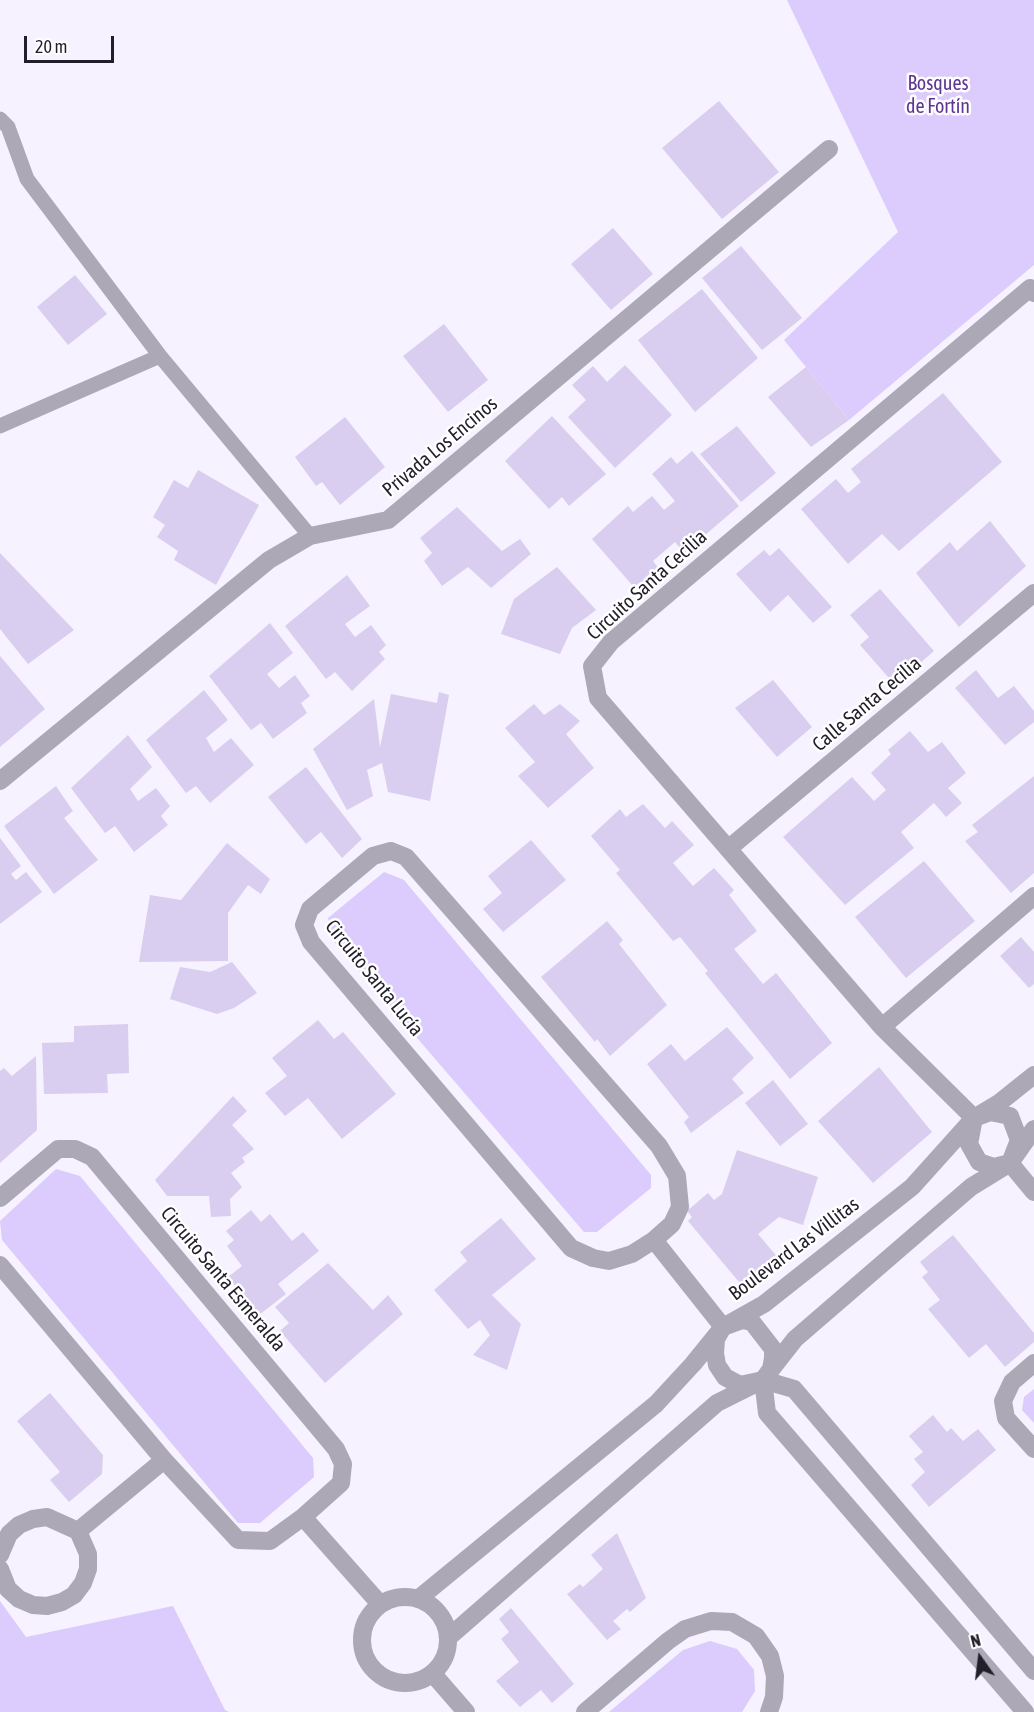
<!DOCTYPE html>
<meta charset="utf-8">
<style>
body{margin:0}
#map{position:relative;width:1034px;height:1712px;overflow:hidden;background:#f6f2ff;font-family:"Asap Condensed",sans-serif}
canvas{display:block}
.north{position:absolute;left:950px;top:1628px;width:60px;height:60px;-webkit-text-stroke:4px #fff;paint-order:stroke;rotate:346deg;font-size:16px;font-weight:700;line-height:24px;text-align:center;color:#221e2a}
.north::after{content:'';display:block;margin:auto;width:21px;height:27px;background:#221e2a;clip-path:polygon(50% 0,100% 100%,50% 72%,0 100%)}
.scale{position:absolute;left:24px;top:36px;width:90px;height:27px;box-sizing:border-box;border:3px solid #221e2a;border-top:0;padding-left:8px;font-size:18px;line-height:21px;white-space:nowrap;color:#221e2a;-webkit-text-stroke:4px #fff;paint-order:stroke}
</style>
<div id="map">
<canvas width="1034" height="1712"></canvas>
<div class="north">N</div>
<div class="scale">20 m</div>
</div>
<script>
const ctx = document.querySelector('canvas').getContext('2d');
ctx.lineJoin = 'round';
function fill(path, color) { ctx.fillStyle = color; ctx.fill(path, 'evenodd'); }
const toPath = rows => new Path2D(rows.map(r => 'M' + r).join(''));
function strokePath(path, color, width, dash) { ctx.strokeStyle = color; ctx.lineWidth = width; ctx.lineCap = dash ? 'butt' : 'round'; ctx.setLineDash(dash || []); ctx.stroke(path); }
function drawText(font, color, halo, rows, align = 'center') {
  ctx.font = font + ' "Asap Condensed",sans-serif'; ctx.lineWidth = 5; ctx.setLineDash([]); ctx.textBaseline = 'middle'; ctx.strokeStyle = halo; ctx.fillStyle = color; for (const [text, x, y, turn = 0] of rows) {
    ctx.save(); ctx.translate(x, y); ctx.rotate((+turn || 0) * Math.PI / 180); ctx.textAlign = isNaN(turn) ? turn : align; if (halo) ctx.strokeText(text, 0, 0); ctx.fillText(text, 0, 0); ctx.restore();
  }
}
const green = toPath([
 [787,0,1034,0,1034,265,849,420,784,340,898,232],
 [384,872,404,880,651,1175,651,1188,597,1232,584,1232,332,939,328,918],
 [56,1169,80,1176,313,1458,314,1477,260,1523,238,1523,2,1240,0,1221],
 [1034,1389,1034,1423,1022,1410,1024,1397],
 [0,1601,26,1637,173,1606,225,1710,229,1712,0,1712],
 [710,1641,737,1649,754,1670,755,1691,742,1712,609,1712,683,1650]
]);
const building = toPath([
 [719,101,779,172,722,219,662,148],
 [613,228,653,274,611,310,571,264],
 [741,246,802,318,762,350,702,278],
 [75,275,107,314,68,345,37,307],
 [702,289,758,358,695,412,638,340],
 [444,324,488,380,448,412,403,356],
 [625,365,672,415,615,468,568,417,586,400,572,385,593,366,607,382],
 [806,367,849,420,811,447,768,397],
 [943,393,1002,462,899,551,882,534,848,564,801,509,836,479,848,493,861,482,851,469],
 [552,416,606,474,569,506,562,497,549,509,505,461],
 [345,417,385,467,340,505,322,482,316,486,295,457],
 [737,426,776,473,741,502,700,454],
 [692,451,739,506,684,553,675,542,653,561,663,574,639,593,592,539,628,506,633,512,652,496,664,510,675,501,652,474,671,457,677,464],
 [198,470,259,505,216,585,174,560,178,551,157,537,165,525,153,517,174,480,188,488],
 [457,507,502,551,520,539,531,554,491,588,468,567,442,586,424,561,432,553,420,538],
 [990,521,1026,566,959,627,916,573,950,542,957,551],
 [779,548,832,607,813,623,788,595,770,612,736,574,764,550,770,556],
 [0,553,74,630,28,664,0,629],
 [557,567,596,610,572,628,560,654,501,634,514,599],
 [347,575,370,606,345,624,355,637,371,625,386,645,379,652,385,659,352,691,335,672,326,679,285,626],
 [880,589,934,651,895,685,860,645,869,637,850,615],
 [270,623,293,653,267,674,279,688,295,675,310,696,301,703,307,713,273,739,261,723,251,730,209,676],
 [0,656,45,709,0,747],
 [976,670,998,698,1014,686,1034,711,1034,722,1005,745,955,688],
 [773,680,812,727,777,757,735,708],
 [204,690,228,720,206,738,214,752,231,738,254,765,210,803,196,786,186,793,146,740],
 [439,692,449,695,430,801,388,792,382,763,367,770,373,796,347,810,313,749,374,699,380,747,391,694,437,703],
 [534,704,544,715,560,704,580,721,566,734,594,768,548,808,518,776,535,762,505,728],
 [910,731,928,752,942,742,966,773,948,788,962,803,946,817,934,803,901,832,914,848,845,905,783,837,852,777,874,801,886,790,871,773,891,754,888,750],
 [128,735,152,767,130,789,138,801,156,788,170,806,161,816,168,825,134,852,115,826,105,833,71,788],
 [306,767,362,839,342,858,321,832,306,844,268,797],
 [1034,776,1034,873,1011,893,965,841,978,832,972,825],
 [56,786,73,811,64,818,98,860,54,894,4,826],
 [643,804,665,828,672,821,694,845,673,863,693,886,714,868,734,890,729,895,757,931,734,949,763,984,776,973,832,1043,790,1079,705,973,708,971,680,937,673,941,616,873,620,870,591,836,620,809,626,817],
 [0,838,21,866,11,874,16,880,26,872,42,892,0,924],
 [531,840,566,880,503,932,483,909,502,893,488,876],
 [227,843,270,879,261,894,248,885,228,913,228,961,139,962,150,895,181,900],
 [924,861,975,921,906,978,855,917],
 [607,921,623,940,619,944,667,1005,610,1056,597,1039,595,1042,541,977],
 [1021,937,1034,952,1034,984,1029,988,1000,956],
 [232,962,257,993,234,1008,217,1014,170,999,180,967,210,972],
 [318,1020,334,1039,343,1032,396,1094,342,1139,308,1098,285,1116,265,1093,287,1076,272,1058],
 [128,1024,129,1073,107,1074,108,1093,44,1094,42,1043,74,1042,74,1026],
 [727,1027,754,1058,732,1079,744,1093,691,1133,684,1122,689,1117,647,1064,671,1044,685,1061],
 [36,1056,37,1130,0,1163,0,1071,4,1068,12,1076],
 [879,1067,932,1132,873,1183,818,1121],
 [773,1080,808,1124,780,1146,745,1103],
 [233,1096,247,1111,232,1125,254,1149,242,1158,245,1162,231,1173,242,1187,230,1199,231,1216,211,1217,209,1196,167,1196,155,1180],
 [737,1150,818,1177,803,1225,779,1217,758,1234,779,1259,744,1288,688,1221,692,1217,687,1211,708,1193,714,1200,722,1194],
 [251,1210,261,1222,270,1214,292,1241,303,1232,319,1251,278,1284,286,1294,259,1315,228,1277,242,1266,227,1246,234,1240,226,1231],
 [501,1218,536,1259,492,1295,521,1324,507,1370,473,1355,490,1335,480,1320,468,1329,434,1290,467,1261,460,1252],
 [953,1235,1034,1333,1034,1342,1005,1367,986,1344,969,1358,928,1309,940,1300,922,1277,928,1272,920,1262],
 [328,1263,373,1310,388,1295,403,1314,325,1383,280,1331,289,1323,275,1307],
 [50,1393,103,1455,102,1474,69,1502,50,1480,60,1472,17,1421],
 [933,1415,947,1432,951,1428,963,1441,978,1429,996,1450,929,1507,911,1485,925,1472,914,1459,923,1452,909,1436],
 [617,1533,646,1598,630,1612,627,1609,613,1621,621,1629,607,1640,567,1594,580,1584,583,1587,603,1569,591,1555],
 [511,1608,574,1684,552,1703,541,1690,520,1707,496,1681,519,1662,501,1639,509,1632,499,1619]
]);
const service = toPath([
 [0,119,8,127,27,179,160,356,310,536],
 [0,426,160,356]
]);
const minor = toPath([
 [0,781,269,560,310,536,388,520,829,149],
 [728,849,1034,593],
 [391,851,406,857,659,1146,677,1176,680,1207,672,1224,654,1240,632,1254,609,1261,593,1258,571,1248,311,942,304,925,310,909,373,856,391,851],
 [882,1027,1034,896],
 [990,1112,1010,1116,1019,1140,1010,1163,994,1167,979,1162,969,1144,974,1118,990,1112],
 [974,1118,882,1027,598,698,592,666,611,642,1030,288,1034,293],
 [1010,1163,1034,1192],
 [0,1198,58,1149,75,1149,92,1157,336,1449,343,1464,341,1483,303,1517,270,1541,238,1540,164,1460,0,1265],
 [654,1240,723,1327],
 [742,1320,752,1322,773,1349,773,1358,771,1369,763,1380,740,1385,725,1377,717,1365,715,1353,716,1339,723,1327,742,1320],
 [1034,1363,1012,1382,1003,1401,1006,1418,1034,1449],
 [303,1517,380,1604],
 [78,1531,164,1460],
 [0,1555,9,1534,19,1525,33,1519,47,1517,78,1531,88,1554,88,1569,83,1583,74,1595,62,1602,47,1606,33,1605,19,1599,8,1589,0,1569],
 '362 1640a43 43 0 1 1 86 0a43 43 0 1 1-86 0Z',
 [418,1599,656,1404,693,1364,723,1327,764,1304,912,1187,974,1118,999,1103,1034,1075],
 [449,1637,717,1403,763,1380,795,1339,971,1187,1010,1163,1034,1129],
 [433,1674,466,1712],
 [585,1712,668,1641,685,1629,711,1621,732,1622,756,1636,770,1656,775,1676,774,1697,769,1712],
 [1025,1712,767,1413,763,1380,794,1389,1034,1671]
]);
const parkNames = [
 ["Bosques",938,84],
 ["de Fortín",938,107]
];
const streetNames = [
 ["Privada Los Encinos",440,447,-40],
 ["Circuito Santa Cecilia",647,585,-42],
 ["Calle Santa Cecilia",867,704,-40],
 ["Circuito Santa Lucía",374,978,51],
 ["Boulevard Las Villitas",794,1249,-37],
 ["Circuito Santa Esmeralda",223,1279,50]
];
fill(green, '#dccbfd');
fill(building, '#d9ceef');
strokePath(service, '#aca8b6', 15);
strokePath(minor, '#aca8b6', 18);
drawText('20px', '#5f3594', '#fff', parkNames);
drawText('20px', '#221e2a', '#fff', streetNames);
</script>
